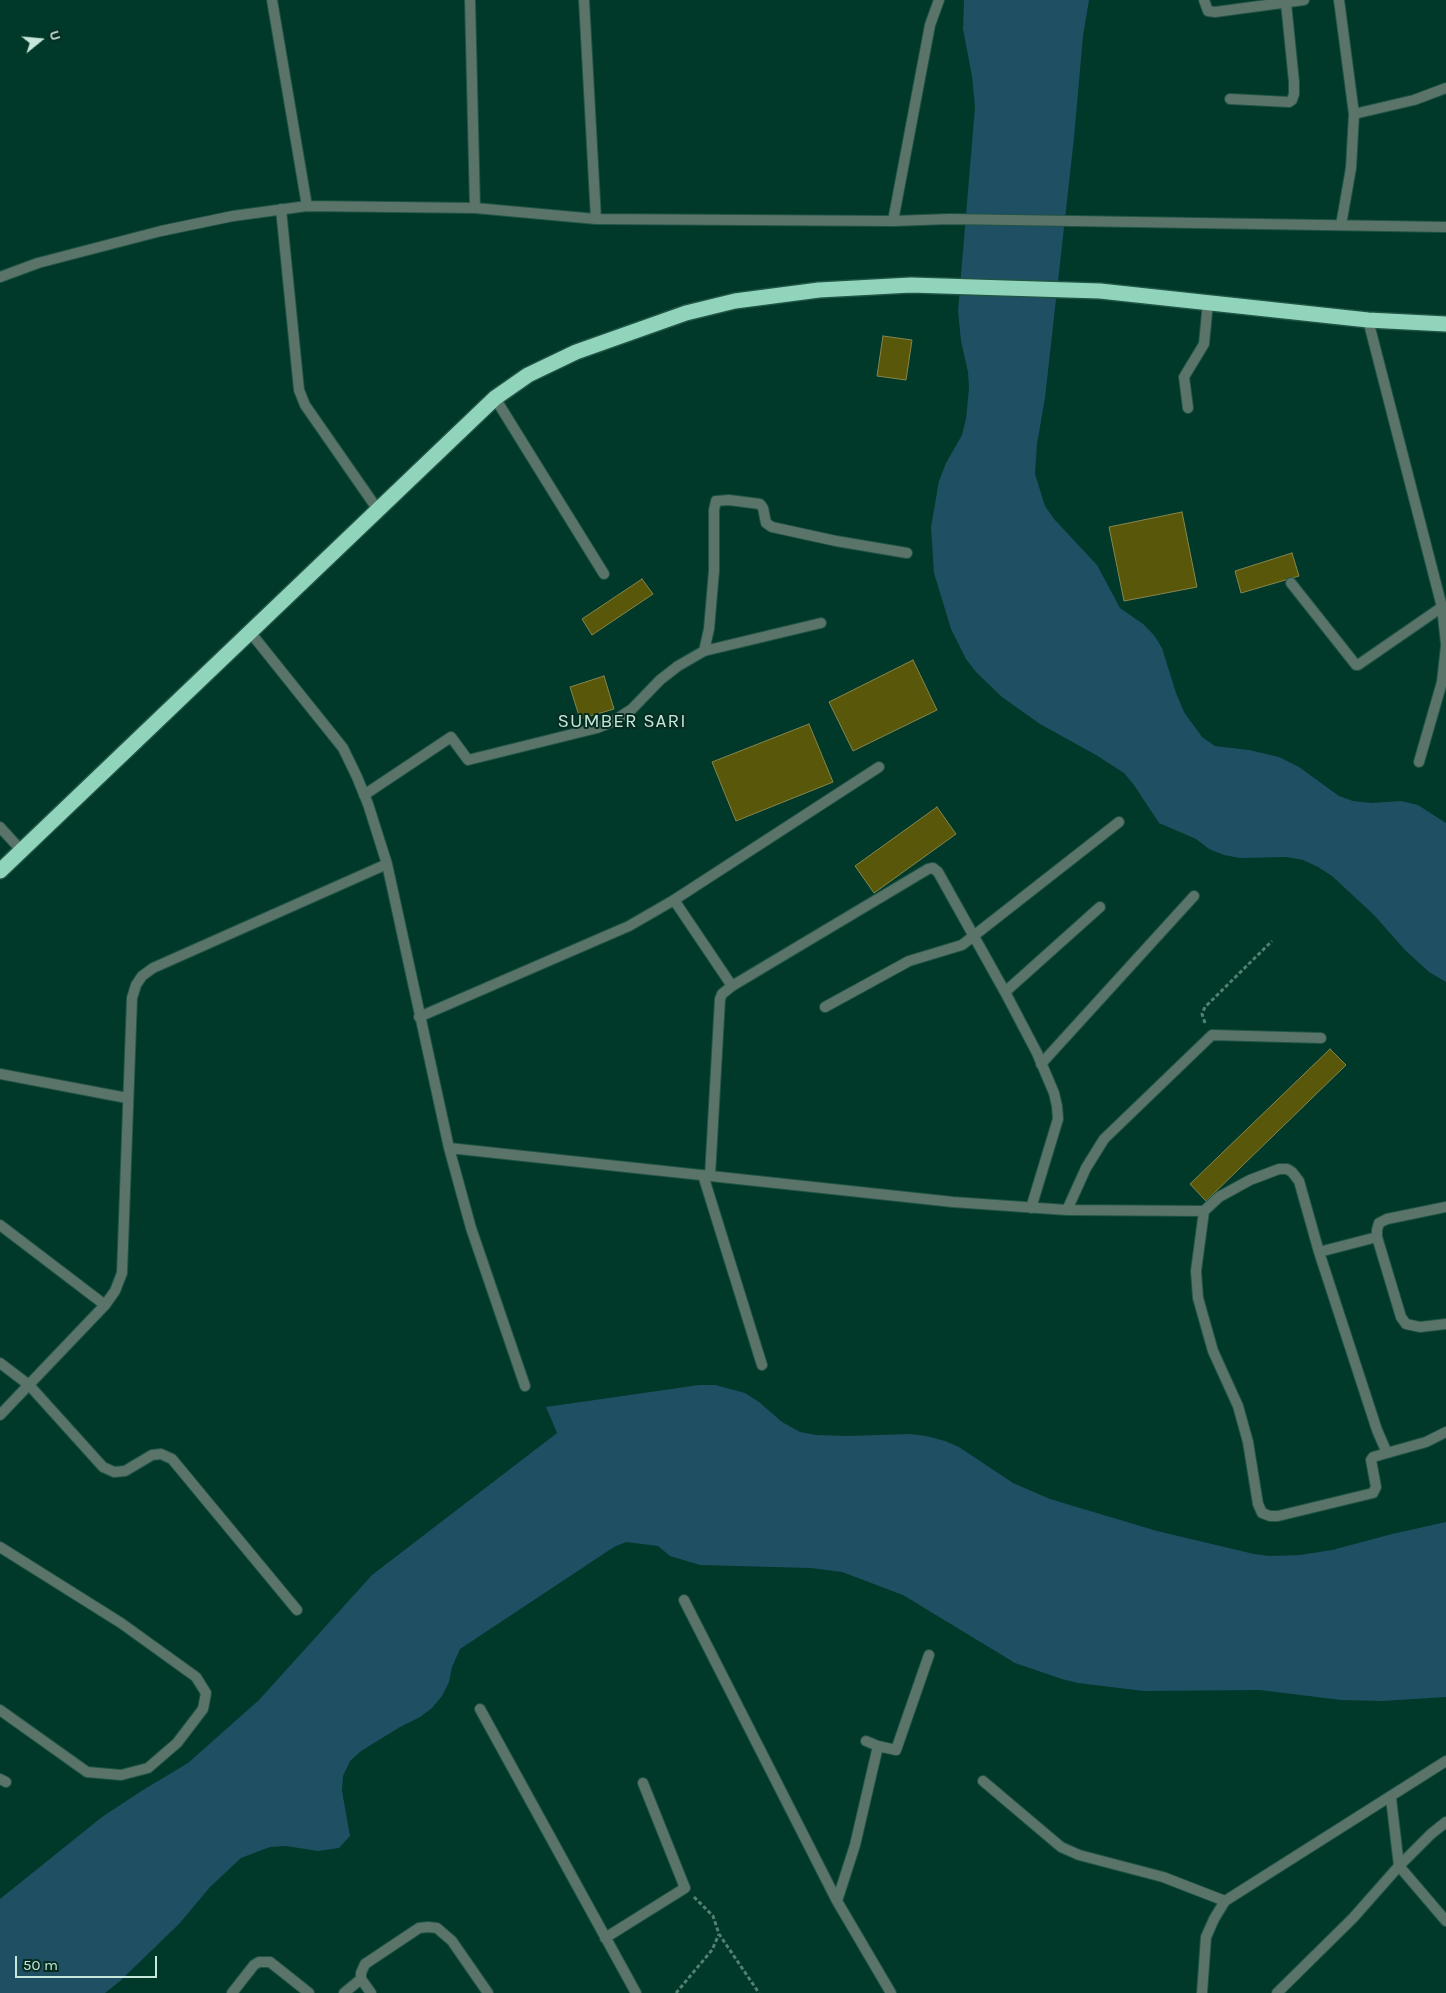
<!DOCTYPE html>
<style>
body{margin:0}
#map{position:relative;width:1446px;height:1993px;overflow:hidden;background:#003829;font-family:Karla,sans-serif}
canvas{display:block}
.north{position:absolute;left:15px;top:15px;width:50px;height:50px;-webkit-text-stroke:4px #062c21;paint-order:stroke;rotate:73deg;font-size:14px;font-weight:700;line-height:20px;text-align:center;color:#c6e7d9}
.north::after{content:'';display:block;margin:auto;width:18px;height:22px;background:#c6e7d9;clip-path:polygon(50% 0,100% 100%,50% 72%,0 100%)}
.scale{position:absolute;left:15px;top:1956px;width:142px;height:22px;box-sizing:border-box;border:2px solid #c6e7d9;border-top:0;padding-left:6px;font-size:15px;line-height:18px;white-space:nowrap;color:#c6e7d9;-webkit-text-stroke:4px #062c21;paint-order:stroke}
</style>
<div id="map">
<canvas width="1446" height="1993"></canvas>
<div class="north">U</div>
<div class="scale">50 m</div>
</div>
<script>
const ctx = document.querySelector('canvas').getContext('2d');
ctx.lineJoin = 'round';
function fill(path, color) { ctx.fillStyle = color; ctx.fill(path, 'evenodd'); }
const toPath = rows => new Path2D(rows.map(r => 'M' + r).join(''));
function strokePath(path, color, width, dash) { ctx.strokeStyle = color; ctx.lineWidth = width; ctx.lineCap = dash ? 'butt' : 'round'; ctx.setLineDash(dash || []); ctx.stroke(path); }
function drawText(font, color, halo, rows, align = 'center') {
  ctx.font = font + ' Karla,sans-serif'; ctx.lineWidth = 4; ctx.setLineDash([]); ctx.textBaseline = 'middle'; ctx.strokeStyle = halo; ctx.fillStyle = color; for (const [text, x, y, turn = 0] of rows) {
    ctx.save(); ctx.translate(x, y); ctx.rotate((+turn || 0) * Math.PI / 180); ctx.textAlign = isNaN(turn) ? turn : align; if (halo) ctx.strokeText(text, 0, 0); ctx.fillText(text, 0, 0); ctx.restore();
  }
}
const water = toPath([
 [964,0,1089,0,1083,36,1074,138,1045,398,1037,444,1035,474,1045,506,1054,519,1097,565,1120,608,1143,624,1154,635,1162,648,1176,693,1184,712,1202,737,1215,746,1249,750,1279,757,1299,767,1339,796,1353,801,1371,803,1401,801,1418,805,1446,823,1446,982,1429,972,1405,950,1374,915,1332,876,1318,867,1303,860,1287,857,1240,858,1224,855,1209,849,1196,839,1159,823,1134,785,1124,773,1096,755,1040,724,1002,697,976,672,966,659,951,629,934,573,931,527,939,481,946,463,962,435,966,419,969,388,968,372,961,341,958,311,975,107,972,76,963,29],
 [699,1385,715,1385,745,1393,759,1402,782,1422,800,1432,816,1435,848,1436,910,1434,926,1436,945,1441,959,1447,1013,1483,1050,1499,1157,1531,1254,1554,1269,1556,1300,1555,1332,1550,1392,1534,1446,1522,1446,1697,1382,1701,1341,1700,1260,1690,1144,1691,1078,1683,1062,1679,1015,1663,903,1595,842,1572,811,1568,700,1565,670,1556,658,1546,626,1542,614,1547,460,1649,452,1667,449,1682,442,1696,432,1708,420,1717,400,1727,361,1751,350,1761,343,1776,342,1791,350,1836,339,1848,318,1851,286,1846,270,1847,241,1858,210,1887,179,1924,120,1981,105,1993,0,1993,0,1899,102,1817,143,1790,188,1763,259,1700,372,1575,557,1433,546,1407]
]);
const building = toPath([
 [883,336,912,340,906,380,877,376,883,336],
 [1182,512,1197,587,1124,601,1109,527,1182,512],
 [1292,553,1299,576,1241,593,1235,571,1292,553],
 [642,579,653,594,592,635,582,619,642,579],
 [913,660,937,710,853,751,829,702,913,660],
 [604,676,614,709,580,719,570,687,604,676],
 [809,724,833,782,736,821,712,762,809,724],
 [937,807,956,834,874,893,855,866,937,807],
 [1330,1049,1346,1065,1206,1201,1190,1184,1330,1049]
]);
const path = toPath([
 [1205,1023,1202,1014,1205,1007,1272,941],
 [694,1897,713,1916,719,1934,759,1993],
 [676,1993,712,1950,719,1934]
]);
const lane = toPath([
 [1399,1866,1446,1921]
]);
const street = toPath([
 [272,0,307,206],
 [470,0,475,208],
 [584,0,596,219],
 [1204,0,1208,11,1215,12,1304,0],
 [1339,0,1354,114,1351,168,1341,225],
 [1230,99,1289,102,1292,100,1294,94,1294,82,1286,3],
 [1354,114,1414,100,1446,88],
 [281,209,299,390,305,405,378,510],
 [893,221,930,25,939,0],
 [0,277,38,263,161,231,233,216,307,206,475,208,596,219,893,221,949,219,1446,227],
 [1368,320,1442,607,1446,644],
 [495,398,604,574],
 [1188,408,1184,377,1204,344,1208,302],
 [1291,583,1356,665,1358,665,1442,607],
 [250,632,343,748,357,777,368,804,387,864,449,1148,471,1228,525,1386],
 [704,651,821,623],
 [1419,762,1442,682,1446,646],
 [364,795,451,737,468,760,597,728,612,722,632,709,660,680,678,666,704,651,709,629,714,571,714,510,716,501,729,500,760,504,763,508,766,523,772,527,836,541,907,553],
 [0,827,21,850],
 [674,900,732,986],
 [1005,992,1100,907],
 [825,1007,909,961,962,945,1119,822],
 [419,1017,629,926,674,900,879,767],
 [1041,1064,1194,896],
 [0,1074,127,1098],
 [449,1148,953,1202,1067,1210,1204,1211],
 [1279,1169,1287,1169,1292,1172,1299,1181,1319,1252,1377,1430,1387,1453,1373,1457,1371,1460,1376,1487,1373,1493,1278,1516,1270,1516,1262,1513,1258,1504,1248,1442,1238,1406,1213,1351,1198,1298,1196,1271,1204,1211,1219,1197,1250,1180,1279,1169],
 [703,1175,762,1365],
 [710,1176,720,999,722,994,732,986,928,869,933,868,938,872,1005,992,1037,1053,1054,1093,1057,1106,1058,1119,1031,1208],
 [1067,1210,1086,1168,1104,1139,1212,1035,1321,1038],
 [0,1225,105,1305],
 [1377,1237,1377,1230,1379,1223,1387,1219,1446,1207],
 [1319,1252,1377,1237,1401,1317,1406,1324,1420,1327,1446,1324],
 [0,1363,29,1385,103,1467,114,1472,125,1471,152,1455,161,1454,172,1459,297,1610],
 [0,1415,105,1305,115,1291,122,1273,132,998,136,985,142,976,153,968,387,864],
 [1387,1453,1426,1442,1446,1432],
 [0,1547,121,1623,196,1677,206,1693,203,1709,177,1743,148,1768,121,1775,87,1772,0,1710],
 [684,1600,837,1901,891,1993],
 [480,1709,636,1993],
 [866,1741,878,1746],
 [0,1779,6,1782],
 [983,1781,1061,1847,1079,1855,1163,1877,1225,1901],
 [1399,1866,1431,1834,1446,1822],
 [837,1901,855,1845,878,1746,896,1750,929,1655],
 [605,1938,685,1888,643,1783],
 [232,1993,254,1965,259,1962,270,1962,309,1993],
 [344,1993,361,1979],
 [371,1993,361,1979,361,1973,365,1964,419,1928,428,1927,437,1928,452,1941,488,1993],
 [1202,1993,1206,1937,1214,1919,1225,1901,1446,1761],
 [1277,1993,1353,1918,1399,1866,1391,1798]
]);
const highway = toPath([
 [0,871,495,398,528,375,576,352,686,313,735,301,819,290,911,285,1100,291,1368,320,1446,324]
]);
const quarterNames = [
 ["SUMBER SARI",622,722]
];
fill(water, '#1f4f63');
fill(building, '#58570a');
strokePath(building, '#86864d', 1);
strokePath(lane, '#205445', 12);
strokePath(street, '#205445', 12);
strokePath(highway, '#205445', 18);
strokePath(path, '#528071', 3, [4, 2.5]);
strokePath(lane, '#5a7469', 10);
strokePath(street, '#5a7469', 10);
strokePath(highway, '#90d5bb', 15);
ctx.letterSpacing = '1px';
drawText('19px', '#c6e7d9', '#062c21', quarterNames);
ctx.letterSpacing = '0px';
</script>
